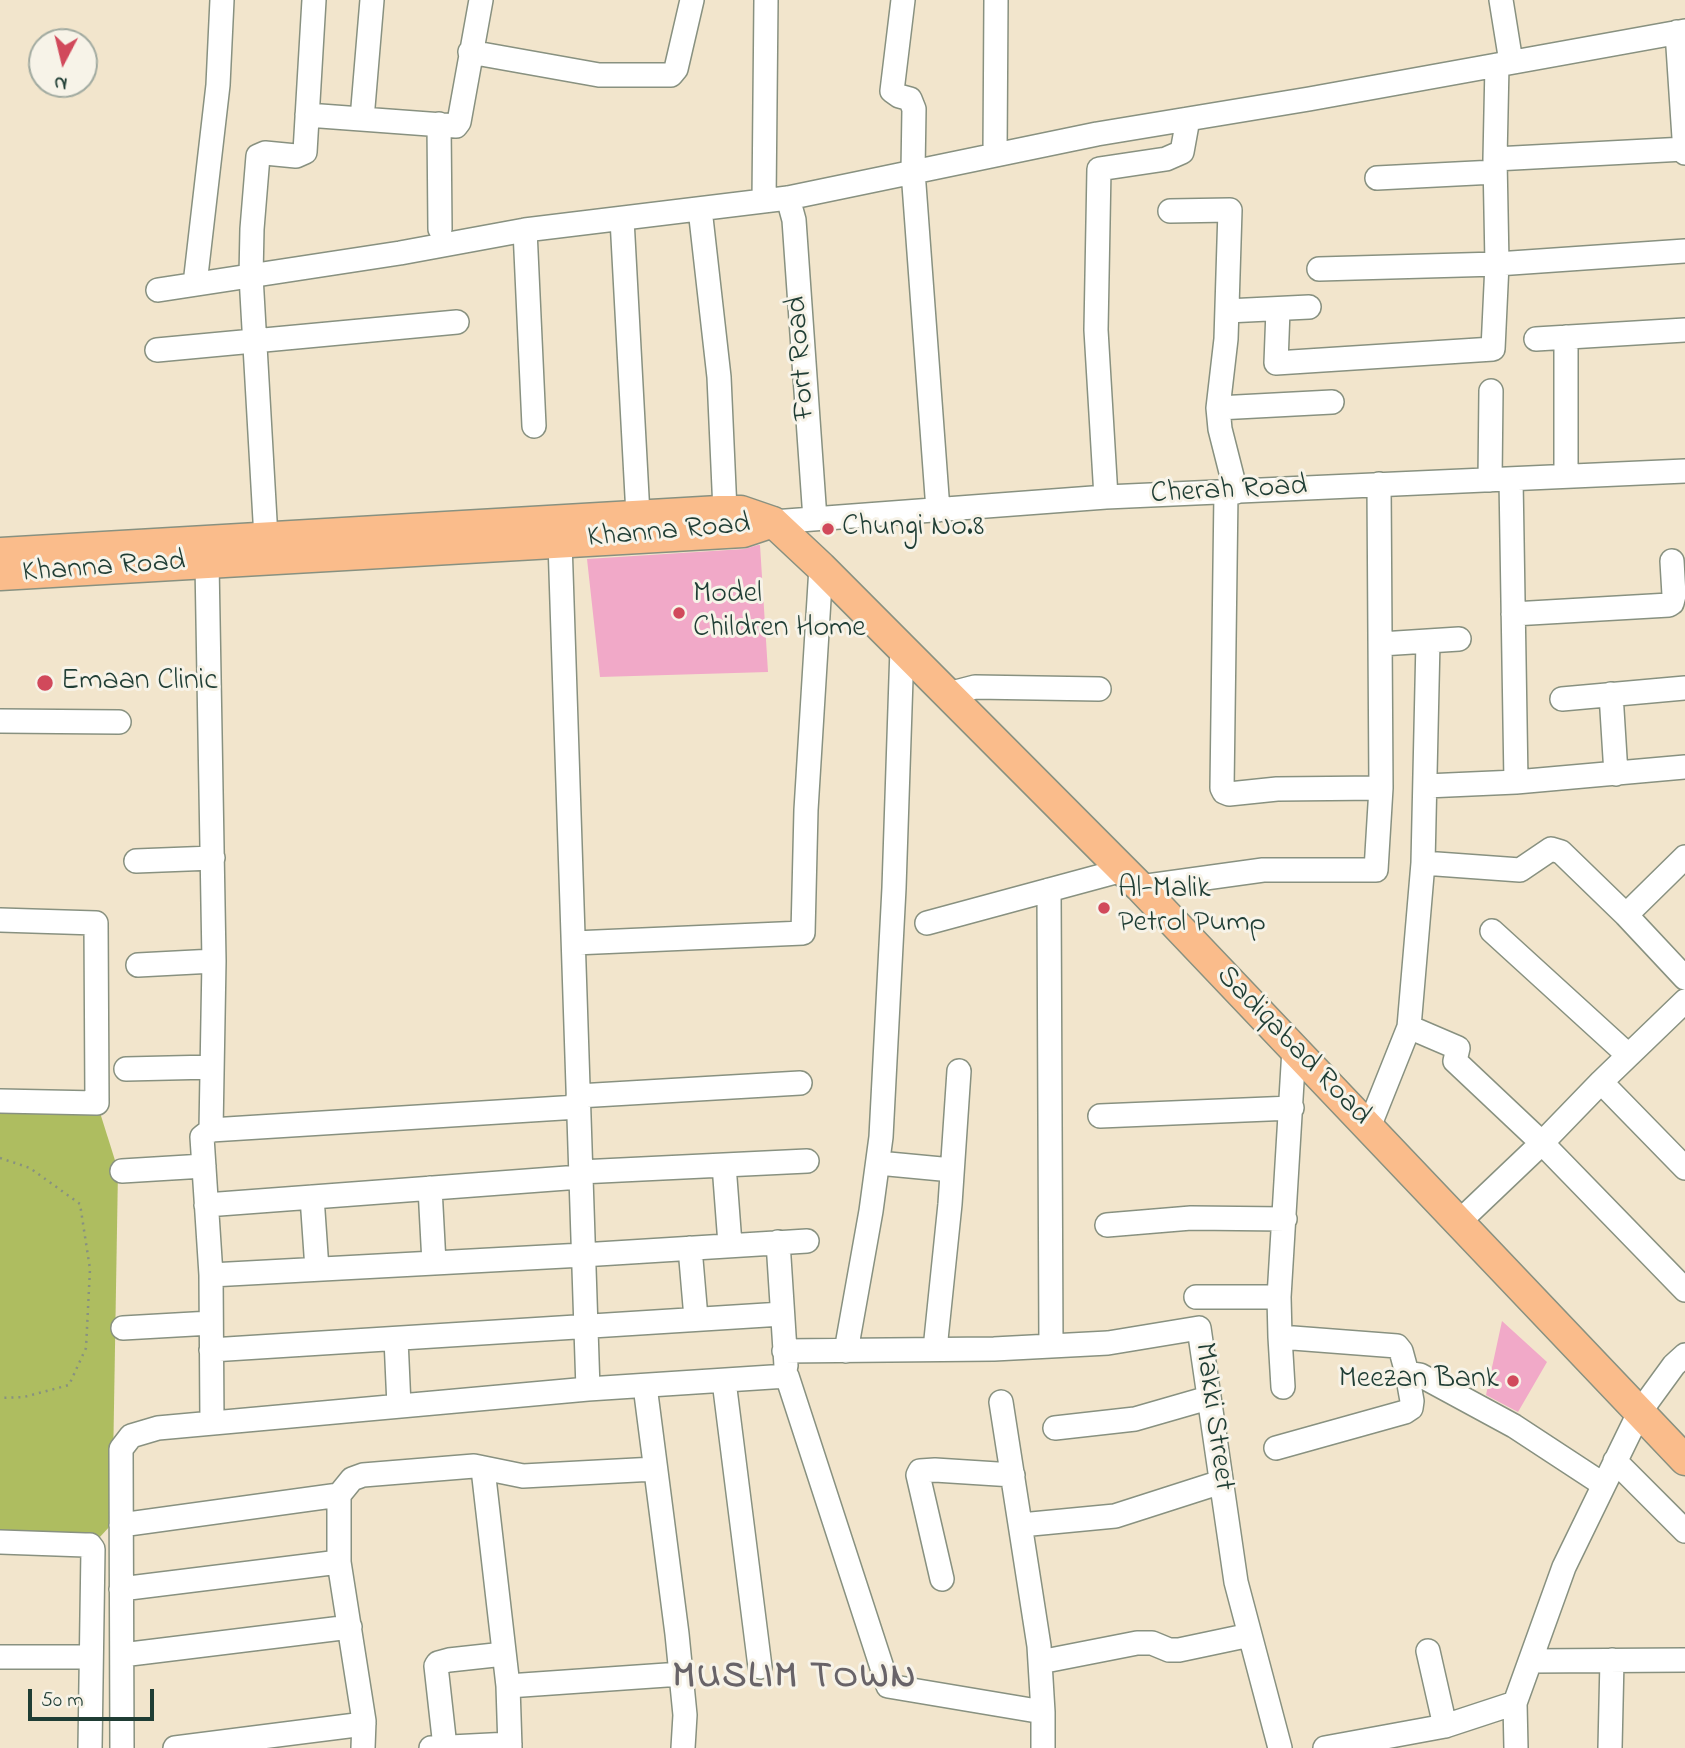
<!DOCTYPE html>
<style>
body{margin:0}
#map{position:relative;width:1685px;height:1748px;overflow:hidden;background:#f2e5cc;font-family:"Indie Flower",sans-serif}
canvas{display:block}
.north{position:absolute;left:28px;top:28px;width:70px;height:70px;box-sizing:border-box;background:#f7f3e8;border:2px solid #a1aaa0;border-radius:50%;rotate:187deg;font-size:19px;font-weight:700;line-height:28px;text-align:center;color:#1f3d34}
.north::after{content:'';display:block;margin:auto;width:24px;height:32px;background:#d1495b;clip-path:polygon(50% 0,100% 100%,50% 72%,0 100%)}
.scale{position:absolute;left:28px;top:1689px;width:126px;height:32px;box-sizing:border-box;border:4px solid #1f3d34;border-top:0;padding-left:9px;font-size:21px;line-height:24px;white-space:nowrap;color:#1f3d34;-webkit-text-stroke:5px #f7f3e8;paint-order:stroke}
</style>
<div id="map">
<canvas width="1685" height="1748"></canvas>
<div class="north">N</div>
<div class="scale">50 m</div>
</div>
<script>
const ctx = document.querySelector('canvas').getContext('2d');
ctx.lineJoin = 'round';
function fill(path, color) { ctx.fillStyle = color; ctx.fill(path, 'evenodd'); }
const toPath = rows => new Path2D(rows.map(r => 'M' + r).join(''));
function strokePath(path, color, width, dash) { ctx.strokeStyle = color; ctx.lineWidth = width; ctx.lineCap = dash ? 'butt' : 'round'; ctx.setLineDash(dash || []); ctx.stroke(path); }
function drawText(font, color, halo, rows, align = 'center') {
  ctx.font = font + ' "Indie Flower",sans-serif'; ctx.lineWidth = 6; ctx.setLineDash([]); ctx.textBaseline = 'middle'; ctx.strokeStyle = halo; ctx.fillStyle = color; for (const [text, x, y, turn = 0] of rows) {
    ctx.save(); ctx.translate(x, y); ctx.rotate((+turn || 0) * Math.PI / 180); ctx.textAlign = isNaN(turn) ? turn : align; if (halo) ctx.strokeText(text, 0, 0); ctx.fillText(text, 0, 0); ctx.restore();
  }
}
const green = toPath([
 [0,1101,97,1103,118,1170,112,1524,98,1539,0,1541]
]);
const building = toPath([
 [758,545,760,545,768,672,600,677,587,559,744,549],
 [1502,1321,1547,1362,1518,1412,1486,1395]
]);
const path = toPath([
 [0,1158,30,1168,80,1204,90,1269,86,1348,69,1385,24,1397,0,1398]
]);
const minor = toPath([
 [903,0,892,91,899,96,910,99,914,109,913,171,938,510],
 [1501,0,1511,62],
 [1677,32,1685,153],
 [470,52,599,75,671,75,676,69,692,0],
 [307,115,456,126,459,122,481,0],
 [362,119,372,0],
 [439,124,440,229],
 [995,154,996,0],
 [1495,159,1685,149],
 [1377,178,1495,172],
 [788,198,794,220,815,519],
 [764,201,766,0],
 [700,209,719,377,725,511],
 [1170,211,1230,210,1226,339,1218,408,1220,429,1236,492],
 [622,219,638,515],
 [525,230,534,426],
 [1319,269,1497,264,1685,251],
 [195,284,218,85,222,0],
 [158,290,400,253,525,230,788,198,1097,134,1309,99,1685,31],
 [1278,310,1276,363,1493,349,1497,264,1495,159,1497,65],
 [1227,311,1309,307],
 [1536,339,1685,330],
 [157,350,457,322],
 [1218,408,1332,402],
 [1566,476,1566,337],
 [1511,479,1516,782],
 [1490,480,1491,391],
 [1226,493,1222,788,1224,792,1229,794,1277,789,1381,788],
 [1106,497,1096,330,1099,169,1166,159,1182,152,1188,119],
 [773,522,1106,497,1685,471],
 [266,538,251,276,252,229,258,156,265,153,296,156,305,152,314,0],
 [560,542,588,1389,787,1376,888,1686,1043,1712,1043,1748],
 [207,563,214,961,211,1130,202,1137,211,1275,212,1423],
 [1513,614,1669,605,1672,603,1674,595,1672,561],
 [1381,644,1459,639],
 [948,694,975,687,1099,689],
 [1611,694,1616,774],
 [1562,699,1685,688],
 [0,721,119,722],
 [1426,786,1516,782,1685,767],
 [136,861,213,858],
 [1423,863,1520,870,1551,849,1561,852,1626,915,1685,857],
 [1140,887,1263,870,1376,870,1381,788,1379,484],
 [1049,890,1051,1346],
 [1626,915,1685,978],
 [0,920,96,923,97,1103,0,1101],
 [927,923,1123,870],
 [1492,931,1628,1055],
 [574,943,803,933,806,810,821,567],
 [138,965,214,961],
 [1409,1027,1458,1048,1455,1061,1542,1143,1685,1290],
 [1294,1049,1279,1297,1280,1337,1397,1346,1401,1351,1407,1373,1420,1375,1514,1426,1604,1485],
 [126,1069,212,1067],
 [1601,1082,1685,1168],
 [578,1096,800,1083],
 [1100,1116,1292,1108],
 [1369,1127,1409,1027,1423,863,1428,641],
 [211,1130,578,1107],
 [878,1163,952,1170],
 [724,1165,807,1161],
 [122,1171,204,1166],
 [580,1172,724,1165,730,1244],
 [430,1188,434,1263],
 [312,1197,317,1269],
 [206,1205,580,1177],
 [1459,1222,1542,1143,1601,1082,1685,1001],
 [1107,1225,1191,1218,1285,1219],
 [778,1242,786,1366],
 [690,1248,696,1318],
 [582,1255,807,1241],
 [211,1275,583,1255],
 [1196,1297,1279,1297],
 [123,1328,211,1323],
 [1280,1337,1283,1387],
 [396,1339,399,1406],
 [935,1349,950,1204,959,1071],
 [211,1350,782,1314],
 [784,1351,994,1349,1108,1343,1199,1328,1236,1582,1280,1748],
 [846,1351,871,1211,881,1137,894,888,902,648],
 [724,1381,760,1667],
 [645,1386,677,1634,685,1715,683,1748],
 [1001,1402,1039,1646,1043,1712],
 [1055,1428,1135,1419,1208,1398],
 [1276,1448,1405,1412,1411,1408,1412,1401,1407,1373],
 [1615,1461,1685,1531],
 [483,1469,508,1686,510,1748],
 [339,1495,339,1562,364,1721,363,1748],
 [121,1525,339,1495,352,1479,363,1475,474,1466,523,1476,655,1469],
 [1021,1525,1115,1516,1221,1482],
 [0,1542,85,1545,90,1545,93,1549,90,1748],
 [942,1579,918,1475,920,1471,935,1470,1013,1475],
 [121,1589,339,1562],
 [1428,1651,1445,1726],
 [122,1655,350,1627],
 [0,1657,91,1657],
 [1531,1661,1685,1660],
 [1040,1662,1137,1643,1152,1643,1169,1650,1179,1650,1250,1635],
 [508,1686,681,1674],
 [445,1747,436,1666,438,1663,449,1660,504,1654],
 [122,1748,121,1449,131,1436,158,1428,588,1389],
 [175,1748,364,1724],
 [431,1748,510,1744],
 [1325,1748,1445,1726,1515,1703],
 [1516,1748,1515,1703,1564,1567,1639,1413,1674,1365,1685,1355],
 [1610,1748,1612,1660]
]);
const major = toPath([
 [0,553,719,511,741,511,773,522,821,567,1140,887,1685,1460],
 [0,575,743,532,773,522]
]);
const markers = [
 [828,529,7,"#d1495b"],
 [679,613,7,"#d1495b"],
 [45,683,9,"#d1495b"],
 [1104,908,7,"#d1495b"],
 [1513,1381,7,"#d1495b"]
];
const streetNames = [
 ["Fort Road",803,358,-94],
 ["Cherah Road",1229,492,-3],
 ["Khanna Road",669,533,-5],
 ["Khanna Road",104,569,-4],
 ["Sadiqabad Road",1292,1047,46],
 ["Makki Street",1212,1417,82]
];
const poiNames = [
 ["Chungi No.8",842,529],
 ["Model",693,596],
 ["Children Home",693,630],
 ["Emaan Clinic",61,683],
 ["Al-Malik",1118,891],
 ["Petrol Pump",1118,925],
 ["Meezan Bank",1499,1381,"right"]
];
const districtNames = [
 ["MUSLIM TOWN",795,1680]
];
fill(green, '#aebd60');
fill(building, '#f1a9c8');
strokePath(minor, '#889180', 26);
strokePath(major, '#889180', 33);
strokePath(path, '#889180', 2.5, [2, 5]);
strokePath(minor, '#fff', 23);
strokePath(major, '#fabc8b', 30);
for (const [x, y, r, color] of markers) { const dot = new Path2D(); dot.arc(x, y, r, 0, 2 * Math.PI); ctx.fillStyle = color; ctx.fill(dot); strokePath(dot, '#f7f3e8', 2.5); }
drawText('30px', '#1f3d34', '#f7f3e8', streetNames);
drawText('30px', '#1f3d34', '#f7f3e8', poiNames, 'left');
ctx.letterSpacing = '2px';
drawText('bold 37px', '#686368', '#f7f3e8', districtNames);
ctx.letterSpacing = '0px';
</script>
